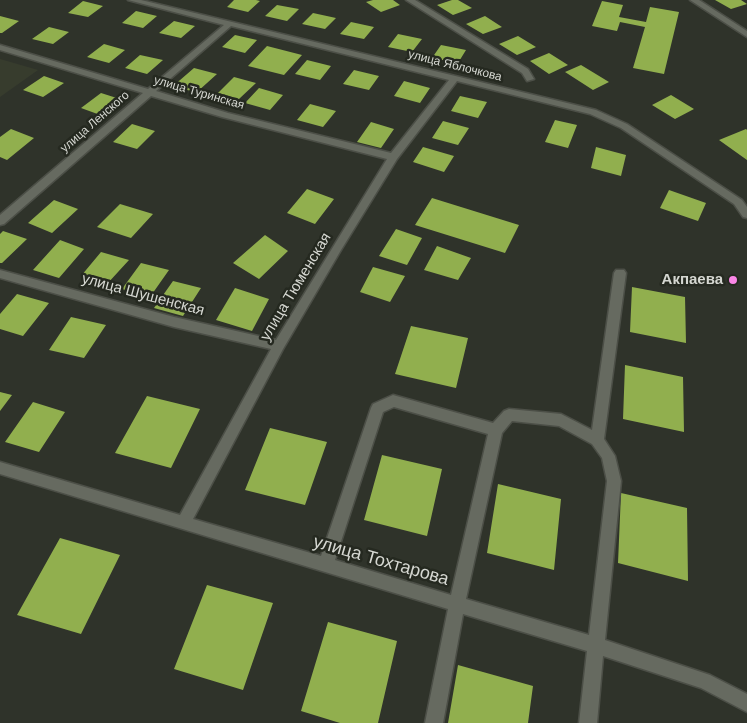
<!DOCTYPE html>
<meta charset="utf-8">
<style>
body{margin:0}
canvas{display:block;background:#2f332a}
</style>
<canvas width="747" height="723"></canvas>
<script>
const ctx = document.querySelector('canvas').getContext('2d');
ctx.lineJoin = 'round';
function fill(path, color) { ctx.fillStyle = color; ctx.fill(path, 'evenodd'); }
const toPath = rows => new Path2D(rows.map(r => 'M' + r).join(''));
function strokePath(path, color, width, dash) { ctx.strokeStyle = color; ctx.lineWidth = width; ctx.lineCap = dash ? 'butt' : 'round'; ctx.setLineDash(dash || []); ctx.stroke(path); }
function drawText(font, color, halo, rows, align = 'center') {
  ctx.font = font + ' Helvetica,sans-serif'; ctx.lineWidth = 5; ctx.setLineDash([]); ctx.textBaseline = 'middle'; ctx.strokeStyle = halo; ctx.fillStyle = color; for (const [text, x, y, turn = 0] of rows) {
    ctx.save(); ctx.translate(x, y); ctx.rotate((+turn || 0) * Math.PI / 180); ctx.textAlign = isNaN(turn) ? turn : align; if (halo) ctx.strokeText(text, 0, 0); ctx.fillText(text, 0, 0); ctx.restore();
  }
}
const built = toPath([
 [0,59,38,70,0,97]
]);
const building = toPath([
 [234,0,256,0,260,1,248,12,227,7],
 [373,0,393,0,400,5,381,12,366,2],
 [452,0,458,0,472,8,453,15,437,5],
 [715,0,741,0,747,4,731,9],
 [83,1,103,6,88,17,68,13],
 [602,1,623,5,619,17,646,22,650,7,679,12,664,74,633,68,645,27,620,22,617,31,592,26],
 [277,5,299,9,287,21,265,16],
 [136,11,157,16,143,28,122,23],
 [313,13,336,18,325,29,302,24],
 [0,16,19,21,2,33,0,33],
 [485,16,502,27,483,34,466,24],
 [174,21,195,26,181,38,159,33],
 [351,22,374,27,364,39,340,34],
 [49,27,69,32,53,44,32,39],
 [398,34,422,39,412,52,388,47],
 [235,35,257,40,245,53,222,47],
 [518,36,536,47,517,55,499,44],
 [104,44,125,50,109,63,87,57],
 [441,45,466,50,458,63,432,58],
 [267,46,302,55,284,75,248,66],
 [549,53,568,65,549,74,530,61],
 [140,55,163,60,147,74,125,68],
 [307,60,331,66,320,80,295,74],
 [581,65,609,82,593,90,565,72],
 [194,68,217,74,197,92,172,87],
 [354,70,379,76,369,90,343,84],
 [44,76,64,83,43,97,23,90],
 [234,77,256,83,239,99,218,93],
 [404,81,430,88,420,103,394,96],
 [259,88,283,95,270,110,245,103],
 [101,93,123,100,103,116,81,108],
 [671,95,694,109,675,119,652,105],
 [460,96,487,102,478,118,451,111],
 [310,104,336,111,323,127,297,120],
 [555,120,577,125,568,148,545,142],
 [443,121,469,128,458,145,432,138],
 [371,122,394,129,381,148,357,142],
 [132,124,155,131,137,149,113,142],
 [11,129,34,138,7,160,0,157,0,137],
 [746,129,747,130,747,160,719,140],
 [423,147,454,156,444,172,413,162],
 [596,147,626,155,621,176,591,168],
 [307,189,334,199,315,224,287,213],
 [669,190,706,203,698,221,660,208],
 [432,198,519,225,505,253,415,225],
 [54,200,78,209,52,233,28,223],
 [120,204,153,214,131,238,97,227],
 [396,229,422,238,407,265,379,256],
 [3,231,27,239,2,263,0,263,0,234],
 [265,235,288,251,259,279,233,263],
 [60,240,84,249,59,278,33,270],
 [437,246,471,258,458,280,424,270],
 [101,252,129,260,107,284,81,276],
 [141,263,169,270,150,297,122,289],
 [373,267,405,276,390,302,360,292],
 [173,281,201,288,183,316,154,308],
 [632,287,685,297,686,343,630,332],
 [235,288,269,299,252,331,216,320],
 [17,294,49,303,23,336,0,329,0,314],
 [71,317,106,325,84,358,49,350],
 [411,326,468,338,456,388,395,374],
 [625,365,683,377,684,432,623,419],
 [0,392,12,395,0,411],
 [147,396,200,409,171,468,115,453],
 [33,402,65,412,39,452,5,442],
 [270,428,327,442,305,505,245,490],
 [382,455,442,469,427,536,364,520],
 [498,484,561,499,554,570,487,553],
 [621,493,687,508,688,581,618,563],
 [60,538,120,555,81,634,17,615],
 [207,585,273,603,243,690,174,669],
 [328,622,397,641,378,723,340,723,301,711],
 [458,665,533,686,528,723,448,723]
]);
const minor = toPath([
 [128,0,141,0,596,110,627,124,742,200,747,207,747,218,743,217,734,204,621,128,590,114,457,81,397,159,341,250,283,349,193,519,321,556,371,408,373,404,393,395,493,423,504,411,509,409,561,414,592,430,614,273,616,270,624,270,626,273,604,439,615,456,621,481,605,640,710,675,747,694,747,712,701,688,603,656,597,723,579,723,587,651,463,614,443,723,425,723,448,609,0,474,0,462,180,515,271,349,174,327,0,278,0,270,174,317,276,340,387,159,222,117,151,96,4,224,0,225,0,215,143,93,0,50,0,45,148,89,224,25,128,0],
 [231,26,449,80,391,153,228,113,156,91,231,26],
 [394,407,488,434,451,595,335,560,383,412,394,407],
 [512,421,559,426,592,444,602,458,607,481,589,635,466,599,502,433,512,421],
 [406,0,415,0,528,69,534,79,527,81,522,73,406,0],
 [690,0,699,0,747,31,747,37,690,0]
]);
const markers = [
 [733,280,5,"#fb87e6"]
];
const farStreetnames = [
 ["улица Яблочкова",455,66,14],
 ["улица Туринская",199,93,16],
 ["улица Ленского",95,122,-41]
];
const poiNames = [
 ["Акпаева",723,280]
];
const streetNames = [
 ["улица Тюменская",296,287,-59],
 ["улица Шушенская",143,295,15]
];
const nearStreetnames = [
 ["улица Тохтарова",381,561,16]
];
fill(built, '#373c2d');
fill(building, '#91af4e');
strokePath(minor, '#4c4f47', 3);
fill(minor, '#666a60');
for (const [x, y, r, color] of markers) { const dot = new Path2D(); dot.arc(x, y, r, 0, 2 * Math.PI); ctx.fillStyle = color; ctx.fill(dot); strokePath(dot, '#252920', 2); }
drawText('12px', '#d5d7d1', '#252920', farStreetnames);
drawText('bold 15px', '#d5d7d1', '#252920', poiNames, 'right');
drawText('15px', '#d5d7d1', '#252920', streetNames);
drawText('18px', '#d5d7d1', '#252920', nearStreetnames);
</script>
